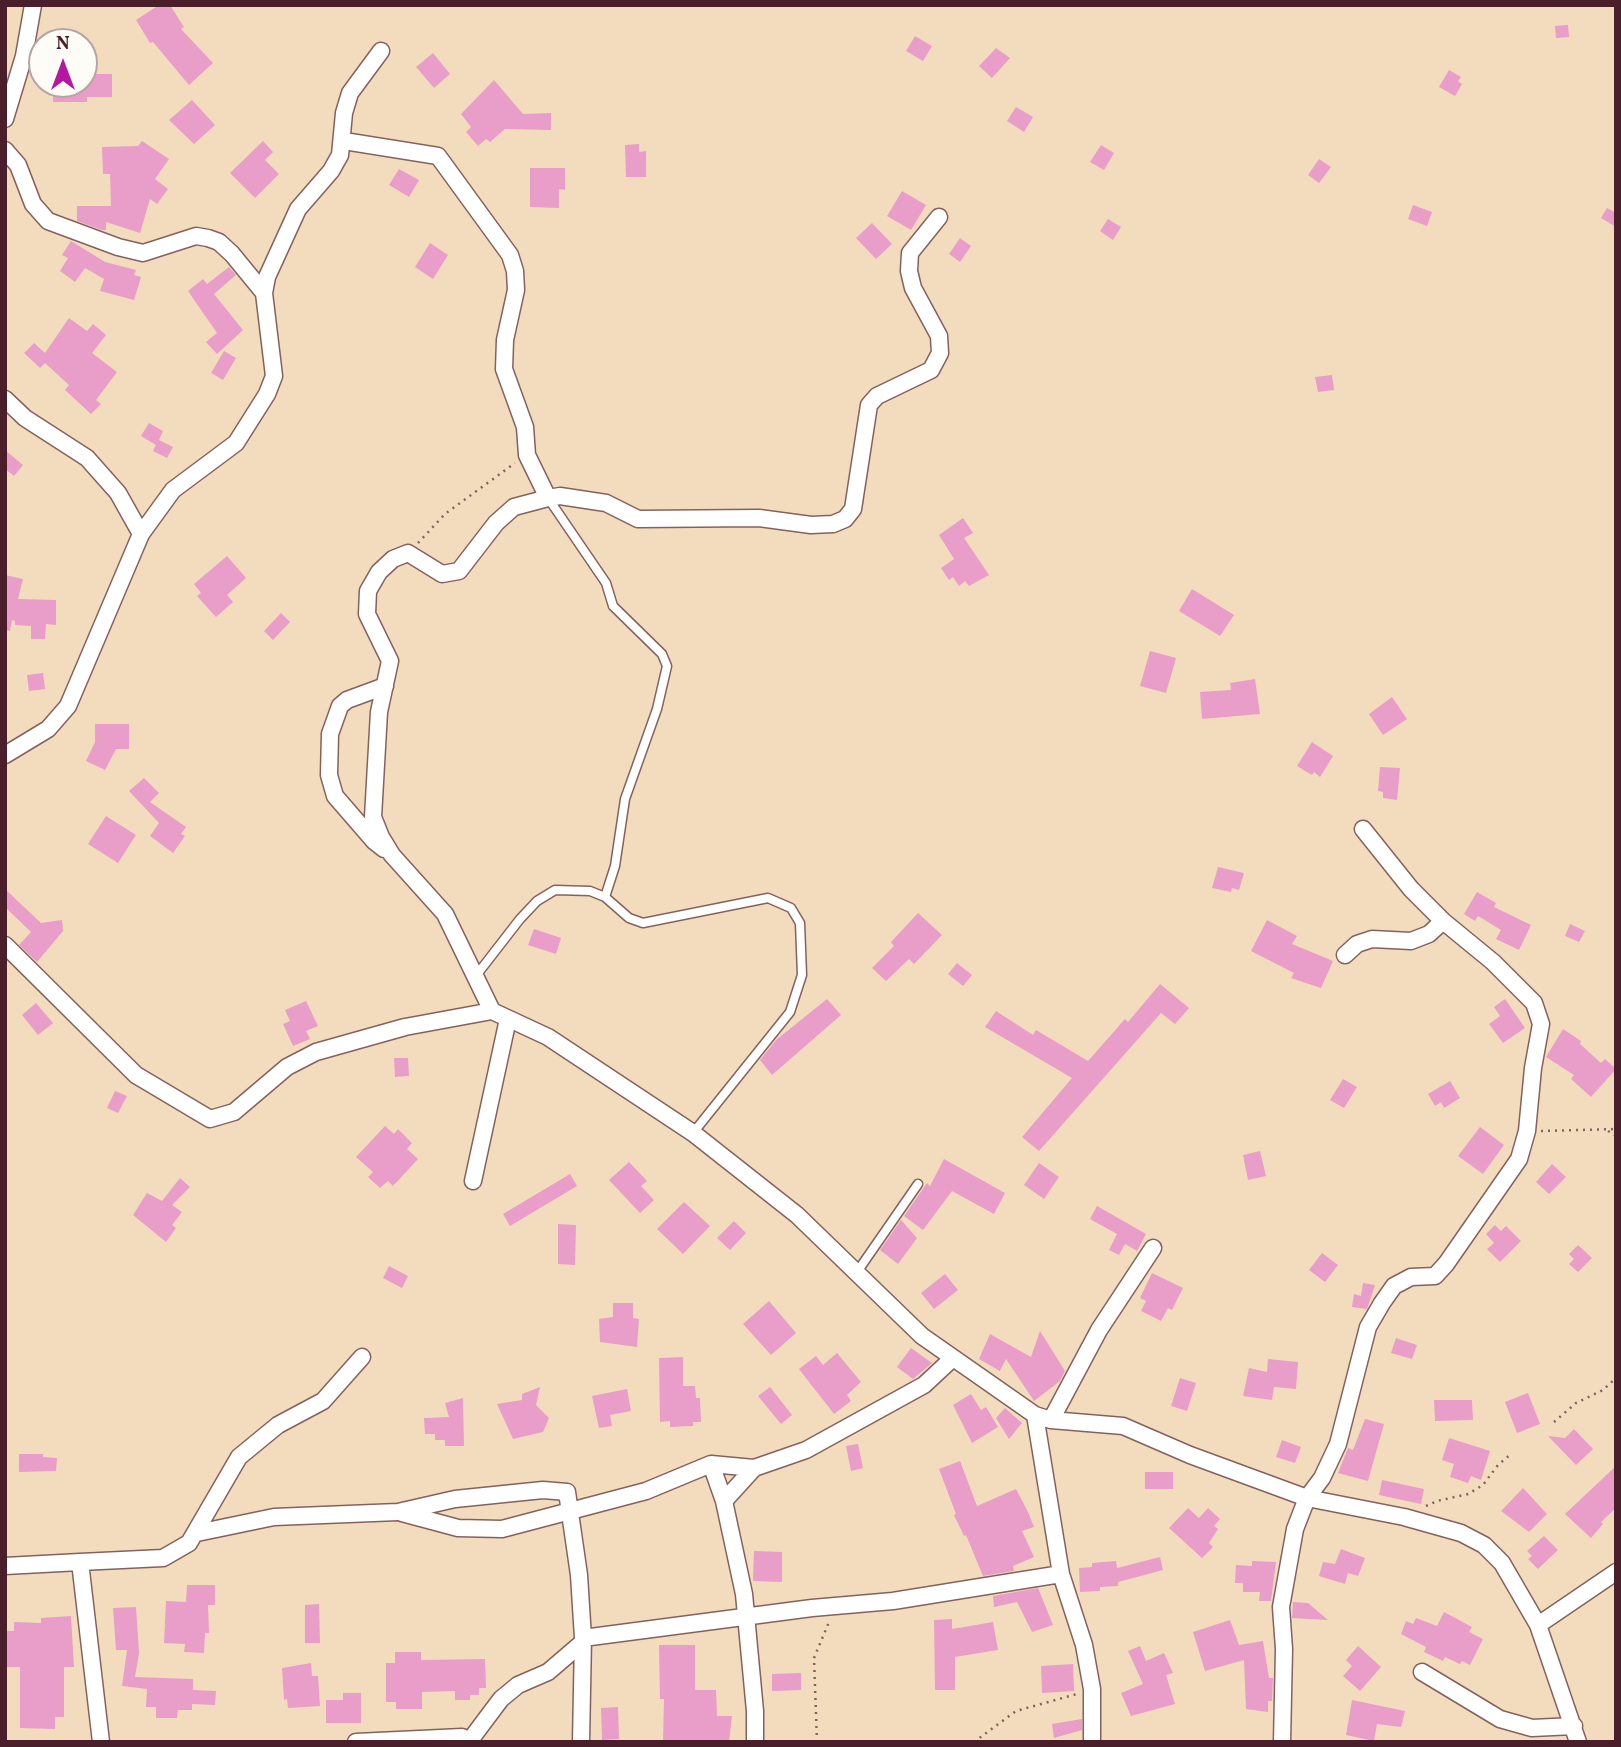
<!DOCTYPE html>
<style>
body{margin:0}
#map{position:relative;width:1621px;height:1747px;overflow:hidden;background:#f3dcbe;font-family:Vollkorn,serif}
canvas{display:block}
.frame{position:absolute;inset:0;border:7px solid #4a1f2b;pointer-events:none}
.north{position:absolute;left:28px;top:28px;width:70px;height:70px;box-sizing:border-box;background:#fdfcf7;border:2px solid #b5a4a5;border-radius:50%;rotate:0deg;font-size:19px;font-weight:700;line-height:28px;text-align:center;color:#4a1f2b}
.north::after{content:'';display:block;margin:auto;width:24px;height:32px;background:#b5179e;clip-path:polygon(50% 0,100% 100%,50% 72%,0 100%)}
</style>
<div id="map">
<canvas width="1621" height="1747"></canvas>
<div class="frame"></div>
<div class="north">N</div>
</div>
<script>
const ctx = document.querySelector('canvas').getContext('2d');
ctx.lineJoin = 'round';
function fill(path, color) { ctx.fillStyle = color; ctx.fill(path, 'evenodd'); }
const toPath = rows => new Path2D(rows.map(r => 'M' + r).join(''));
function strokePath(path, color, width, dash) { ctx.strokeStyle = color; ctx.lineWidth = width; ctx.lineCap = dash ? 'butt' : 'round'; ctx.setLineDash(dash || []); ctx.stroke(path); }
const building = toPath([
 [159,5,170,5,184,27,181,29,213,63,189,85,153,42,150,43,136,20],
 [1568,25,1569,37,1556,38,1555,26],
 [915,36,932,46,923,61,906,51],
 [996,48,1010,58,992,78,979,66],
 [433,53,450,74,434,88,416,67],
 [1449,70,1461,77,1458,81,1462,84,1455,96,1439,87],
 [84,74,112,74,112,97,87,97,87,102,53,102,53,84,84,84],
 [494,80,523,114,551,113,551,130,505,129,490,142,486,139,478,146,466,132,471,127,461,114],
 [192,100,215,125,194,144,169,120],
 [1016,107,1033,117,1024,132,1007,121],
 [142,141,169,159,155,179,168,189,157,204,150,199,140,233,106,222,106,230,102,230,77,221,77,206,111,206,110,174,103,174,102,147,138,146],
 [263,141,273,152,265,160,279,174,255,198,230,173],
 [639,144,639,152,646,151,646,177,626,177,625,145],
 [1101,145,1114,153,1104,170,1090,162],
 [1319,159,1331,167,1319,183,1308,175],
 [530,168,565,168,565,190,559,189,559,208,530,207],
 [399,169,419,180,409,197,389,185],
 [902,191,926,205,911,230,887,216],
 [1413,205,1432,212,1427,226,1408,219],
 [1607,208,1616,213,1616,227,1601,218],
 [1108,219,1121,227,1113,240,1100,231],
 [872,223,892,244,876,259,856,238],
 [960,238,971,246,960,262,949,254],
 [71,241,105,262,136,270,134,275,141,277,134,300,100,291,104,279,85,268,75,282,60,271,68,258,62,255],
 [430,243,448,255,433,279,415,267],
 [229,267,236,275,214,294,243,330,217,354,206,342,217,333,188,291,203,279,207,284],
 [69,318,87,331,93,324,106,335,92,353,117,372,96,400,101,404,91,414,65,390,69,385,45,363,40,368,24,353,34,343,45,353],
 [224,351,236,358,223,380,211,373],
 [1332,375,1334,390,1318,392,1315,377],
 [149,423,163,431,159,440,173,447,167,458,153,451,156,445,141,436],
 [5,450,23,465,14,476,5,469],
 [963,518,973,533,964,538,989,575,969,586,965,581,959,586,953,577,949,580,941,568,954,559,939,535],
 [227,556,246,578,227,595,233,602,216,617,197,596,201,593,194,584],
 [5,575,23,579,18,599,56,600,56,625,46,624,45,639,31,639,31,626,15,625,15,621,12,620,10,631,5,630],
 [1192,589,1234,615,1220,636,1179,611],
 [281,613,290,622,273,640,264,631],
 [1150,651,1176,658,1166,693,1140,686],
 [43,673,45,689,29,691,27,675],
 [1255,679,1260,714,1202,719,1200,692,1231,690,1230,683],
 [1392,697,1407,719,1383,735,1369,714],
 [95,724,129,724,129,749,116,749,105,770,86,761,95,742],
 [1312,742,1333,756,1320,777,1314,772,1312,775,1297,766],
 [1380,767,1400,768,1397,800,1383,798,1383,792,1378,791],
 [144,778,159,793,150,802,186,827,181,834,185,836,173,853,150,836,159,823,129,791],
 [106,816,136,835,118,863,88,844],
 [1218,867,1244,873,1239,890,1232,888,1231,892,1212,888],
 [5,889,41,923,62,920,63,931,37,962,19,945,31,932,5,907],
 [1477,892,1496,903,1494,907,1531,925,1519,950,1496,939,1501,930,1478,916,1475,921,1464,914],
 [918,913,942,935,914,964,909,959,886,981,872,968,894,946,891,942],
 [1267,920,1297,936,1292,944,1333,961,1321,988,1291,978,1294,973,1251,951],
 [1570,924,1585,931,1579,942,1565,936],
 [534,929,561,938,556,954,528,945],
 [957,963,972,975,963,986,948,974],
 [1160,984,1189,1008,1175,1024,1161,1013,1039,1151,1022,1137,1072,1078,985,1027,996,1011,1033,1035,1036,1030,1088,1061,1125,1019,1128,1022],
 [827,999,841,1015,772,1075,760,1060,776,1040],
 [1505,999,1525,1028,1503,1043,1489,1024,1500,1016,1494,1007],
 [306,1001,318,1026,306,1031,310,1039,293,1046,283,1024,290,1021,285,1010],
 [36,1003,53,1023,38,1035,22,1015],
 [1563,1029,1581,1041,1580,1044,1601,1063,1605,1059,1616,1069,1591,1097,1571,1079,1574,1075,1546,1057],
 [394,1058,408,1058,409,1076,395,1077],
 [1343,1079,1357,1087,1344,1108,1330,1100],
 [1450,1081,1460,1098,1444,1108,1441,1102,1435,1106,1428,1094],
 [115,1091,127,1096,118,1113,107,1108],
 [385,1126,394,1134,398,1129,412,1143,407,1149,418,1159,393,1186,388,1181,380,1188,368,1177,373,1172,356,1157],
 [1480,1127,1504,1145,1483,1174,1458,1156],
 [1260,1151,1266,1176,1248,1180,1243,1155],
 [944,1159,1005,1193,994,1214,952,1191,923,1230,904,1216,927,1183,930,1186],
 [629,1162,647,1181,641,1186,654,1200,640,1213,609,1180],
 [1039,1163,1059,1177,1044,1199,1024,1185],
 [1552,1164,1566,1177,1549,1194,1536,1182],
 [570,1174,577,1186,510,1226,503,1214],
 [180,1178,190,1187,172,1205,182,1212,172,1225,176,1228,166,1242,133,1215,147,1193,162,1201],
 [684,1202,710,1226,683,1254,657,1229],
 [1097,1206,1146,1234,1137,1251,1125,1244,1119,1255,1109,1250,1117,1234,1090,1219],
 [901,1220,917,1238,898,1264,880,1250],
 [734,1221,746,1233,730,1250,717,1238],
 [558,1224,576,1225,575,1265,558,1264],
 [1495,1225,1501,1231,1506,1226,1521,1241,1500,1262,1487,1249,1494,1243,1486,1234],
 [1578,1245,1592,1258,1578,1272,1569,1264,1574,1259,1569,1254],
 [1322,1253,1338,1265,1325,1282,1309,1270],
 [389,1266,408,1276,402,1288,383,1278],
 [1152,1273,1183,1288,1172,1310,1168,1308,1161,1321,1141,1311,1146,1301,1140,1298],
 [945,1274,958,1290,934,1309,921,1293],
 [1363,1283,1375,1285,1367,1309,1352,1307,1354,1294,1361,1296],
 [769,1301,796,1333,771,1355,743,1324],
 [613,1303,633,1303,633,1318,639,1319,637,1347,600,1342,599,1319,613,1317],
 [1040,1331,1065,1371,1060,1381,1034,1401,1006,1359,1000,1371,979,1359,990,1334,1031,1357],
 [1396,1338,1417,1345,1412,1359,1391,1353],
 [911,1348,932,1363,913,1379,897,1367],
 [837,1353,861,1382,847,1395,851,1401,834,1414,799,1369,816,1356,823,1365],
 [683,1357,683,1386,695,1386,696,1398,700,1398,701,1422,693,1422,693,1426,670,1427,670,1421,660,1422,659,1358],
 [1268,1359,1298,1362,1296,1389,1274,1387,1272,1400,1243,1396,1249,1368,1267,1372],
 [1180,1378,1196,1383,1187,1411,1171,1406],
 [540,1387,536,1405,549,1418,543,1432,513,1439,497,1404,522,1400,522,1394],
 [770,1387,792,1415,781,1424,758,1396],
 [627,1389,631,1411,610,1415,612,1426,599,1428,592,1396],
 [1528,1393,1540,1424,1517,1433,1505,1402],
 [971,1394,981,1410,986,1407,998,1427,972,1443,953,1405],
 [463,1398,464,1446,445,1446,445,1440,435,1440,435,1434,425,1434,424,1418,449,1417,445,1403],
 [1434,1400,1472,1400,1473,1420,1435,1421],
 [1005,1408,1022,1423,1009,1439,996,1418],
 [1365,1419,1384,1424,1368,1481,1338,1473,1348,1448,1353,1450],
 [1574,1429,1593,1449,1576,1465,1548,1436,1565,1438],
 [1449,1438,1490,1451,1481,1480,1471,1476,1468,1483,1450,1477,1454,1464,1442,1460],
 [1282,1440,1301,1447,1295,1463,1276,1457],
 [858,1444,863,1468,851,1471,846,1446],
 [19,1454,43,1454,43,1457,57,1458,56,1471,19,1472],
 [960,1461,977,1506,1016,1489,1028,1512,1034,1527,1022,1531,1034,1557,1013,1566,1014,1571,983,1576,966,1535,964,1536,954,1515,956,1514,939,1469],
 [1616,1466,1616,1508,1601,1522,1603,1524,1591,1538,1565,1514],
 [1145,1472,1173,1472,1173,1489,1145,1489],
 [1382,1480,1424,1489,1421,1504,1379,1495],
 [1523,1488,1547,1514,1529,1532,1501,1511],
 [1188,1508,1199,1518,1208,1508,1220,1519,1214,1526,1218,1529,1209,1543,1213,1547,1202,1558,1169,1528],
 [1544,1536,1558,1550,1538,1569,1528,1559,1532,1556,1527,1551],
 [1341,1549,1365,1558,1358,1576,1348,1573,1345,1584,1319,1576,1323,1562,1335,1564],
 [754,1551,782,1552,782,1582,753,1581],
 [1160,1557,1163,1570,1118,1582,1118,1586,1100,1587,1100,1591,1080,1592,1079,1568,1092,1567,1092,1563,1116,1561,1117,1568],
 [1252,1561,1276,1562,1271,1601,1259,1601,1260,1592,1243,1592,1243,1583,1235,1583,1236,1565,1252,1566],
 [187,1585,215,1585,215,1605,208,1605,209,1633,205,1633,204,1653,184,1652,185,1644,164,1643,166,1601,186,1602],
 [1038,1588,1053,1625,1032,1632,1017,1602,994,1607,993,1596],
 [1293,1602,1308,1603,1328,1620,1292,1618],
 [319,1604,320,1643,305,1643,305,1605],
 [136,1607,139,1653,135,1677,193,1679,193,1690,216,1691,215,1705,192,1704,192,1710,178,1710,177,1718,156,1718,156,1707,146,1707,147,1689,122,1686,127,1650,116,1650,113,1608],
 [1444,1612,1472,1627,1469,1632,1483,1639,1470,1665,1462,1661,1460,1664,1445,1657,1443,1661,1424,1652,1426,1647,1401,1634,1406,1621,1413,1624,1416,1618,1437,1626],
 [71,1616,74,1667,64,1667,64,1717,55,1717,55,1729,20,1728,20,1667,5,1667,5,1631,14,1631,14,1622,41,1623,41,1618],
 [952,1619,952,1629,993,1622,998,1650,955,1657,955,1690,935,1690,934,1620],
 [1230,1620,1239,1645,1263,1641,1269,1678,1273,1678,1272,1701,1268,1701,1268,1712,1246,1709,1244,1660,1205,1671,1193,1632],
 [659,1645,695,1645,695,1690,716,1690,717,1716,732,1716,729,1742,663,1742,664,1699,660,1699],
 [1140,1646,1146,1661,1164,1653,1173,1673,1166,1675,1175,1704,1131,1716,1121,1693,1143,1684,1128,1651],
 [1358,1646,1381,1667,1360,1691,1343,1676,1352,1666,1346,1660],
 [395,1652,421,1652,421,1660,485,1659,486,1688,479,1688,479,1695,470,1695,470,1700,455,1700,455,1691,422,1692,422,1709,396,1709,396,1702,386,1702,386,1663,395,1663],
 [311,1663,312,1676,318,1676,320,1706,288,1708,287,1699,284,1700,282,1668],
 [1073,1664,1074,1691,1042,1693,1041,1666],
 [801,1673,801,1690,772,1691,772,1674],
 [343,1693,361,1693,361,1723,326,1723,326,1700,343,1700],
 [1352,1700,1405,1711,1401,1727,1377,1724,1374,1741,1346,1735],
 [618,1707,619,1739,602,1740,601,1708],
 [1082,1719,1082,1730,1054,1738,1052,1724]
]);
const path = toPath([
 [418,543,445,514,515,463],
 [1541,1131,1616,1129],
 [1608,1131,1616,1136],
 [1554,1422,1576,1403,1603,1390,1616,1378],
 [1426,1506,1437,1501,1468,1494,1483,1485,1498,1465,1511,1454],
 [817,1742,814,1658,829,1622],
 [974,1742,1016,1711,1077,1694]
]);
const service = toPath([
 [548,498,606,583,613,606,662,654,667,666,657,709,625,799,615,866,605,897],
 [475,977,520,919,537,901,555,890,590,891,605,897,629,918,643,923,768,898,791,908,800,923,802,975,790,1012,693,1133],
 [857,1272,918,1184]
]);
const minor = toPath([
 [5,119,24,56,33,5],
 [344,141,438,156,510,255,515,271,516,290,505,340,504,369,525,427,527,455,548,498],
 [5,150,18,165,33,204,48,221,118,247,143,253,196,236,208,238,219,242,232,254,264,293],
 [5,399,25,418,87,458,118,493,141,534],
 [5,755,48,729,68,706,141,534,173,490,236,443,267,394,274,376,264,293,267,277,298,209,331,171,340,155,344,113,350,93,381,51],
 [384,849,374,841,335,796,329,775,330,734,340,706,347,700,385,686],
 [5,945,136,1075,210,1119,234,1112,287,1067,316,1052,405,1027,492,1011,548,1037,693,1133,797,1215,922,1336,1035,1415,1051,1420,1123,1426,1190,1455,1307,1498,1404,1517,1461,1533,1484,1545,1502,1563,1538,1625,1578,1742],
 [1345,955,1357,944,1372,939,1411,941,1429,934,1443,921],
 [492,1011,445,914,392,855,381,837,373,817,379,712,390,661,367,614,368,591,379,572,393,559,408,553,442,574,459,571,496,523,514,507,548,498,560,496,606,503,638,519,759,518,811,525,833,524,845,519,853,509,869,405,877,396,931,370,940,353,939,336,913,288,909,271,910,253,939,217],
 [473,1181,508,1019],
 [1035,1415,1061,1574,1084,1645,1092,1689,1092,1742],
 [1051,1420,1099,1330,1153,1248],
 [711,1464,724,1501],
 [402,1513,458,1528,502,1529,646,1491,711,1464,754,1468],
 [197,1533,274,1517,398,1512,455,1499,543,1490,567,1492,579,1575,583,1638,581,1742],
 [80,1562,163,1558,189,1543,239,1457,278,1425,323,1401,362,1357],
 [5,1566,80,1562,101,1742],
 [1538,1625,1616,1572],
 [583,1638,812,1608,893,1601,1061,1574],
 [1422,1672,1500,1719,1532,1728,1574,1726],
 [471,1739,501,1699,518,1685,548,1672,583,1642],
 [356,1742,462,1737,473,1742],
 [755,1742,755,1711,744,1594,724,1501,754,1468,806,1450,924,1385,953,1358],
 [1282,1742,1284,1649,1281,1607,1295,1529,1307,1498,1322,1478,1338,1444,1368,1327,1382,1303,1394,1286,1411,1277,1435,1276,1446,1264,1519,1159,1527,1131,1533,1068,1541,1024,1534,1003,1493,962,1443,921,1411,889,1363,829]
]);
fill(building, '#e89ec8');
strokePath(service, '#85615e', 11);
strokePath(minor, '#85615e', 19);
strokePath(path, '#85615e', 2.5, [2, 5]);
strokePath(service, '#fff', 8);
strokePath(minor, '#fff', 16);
</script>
